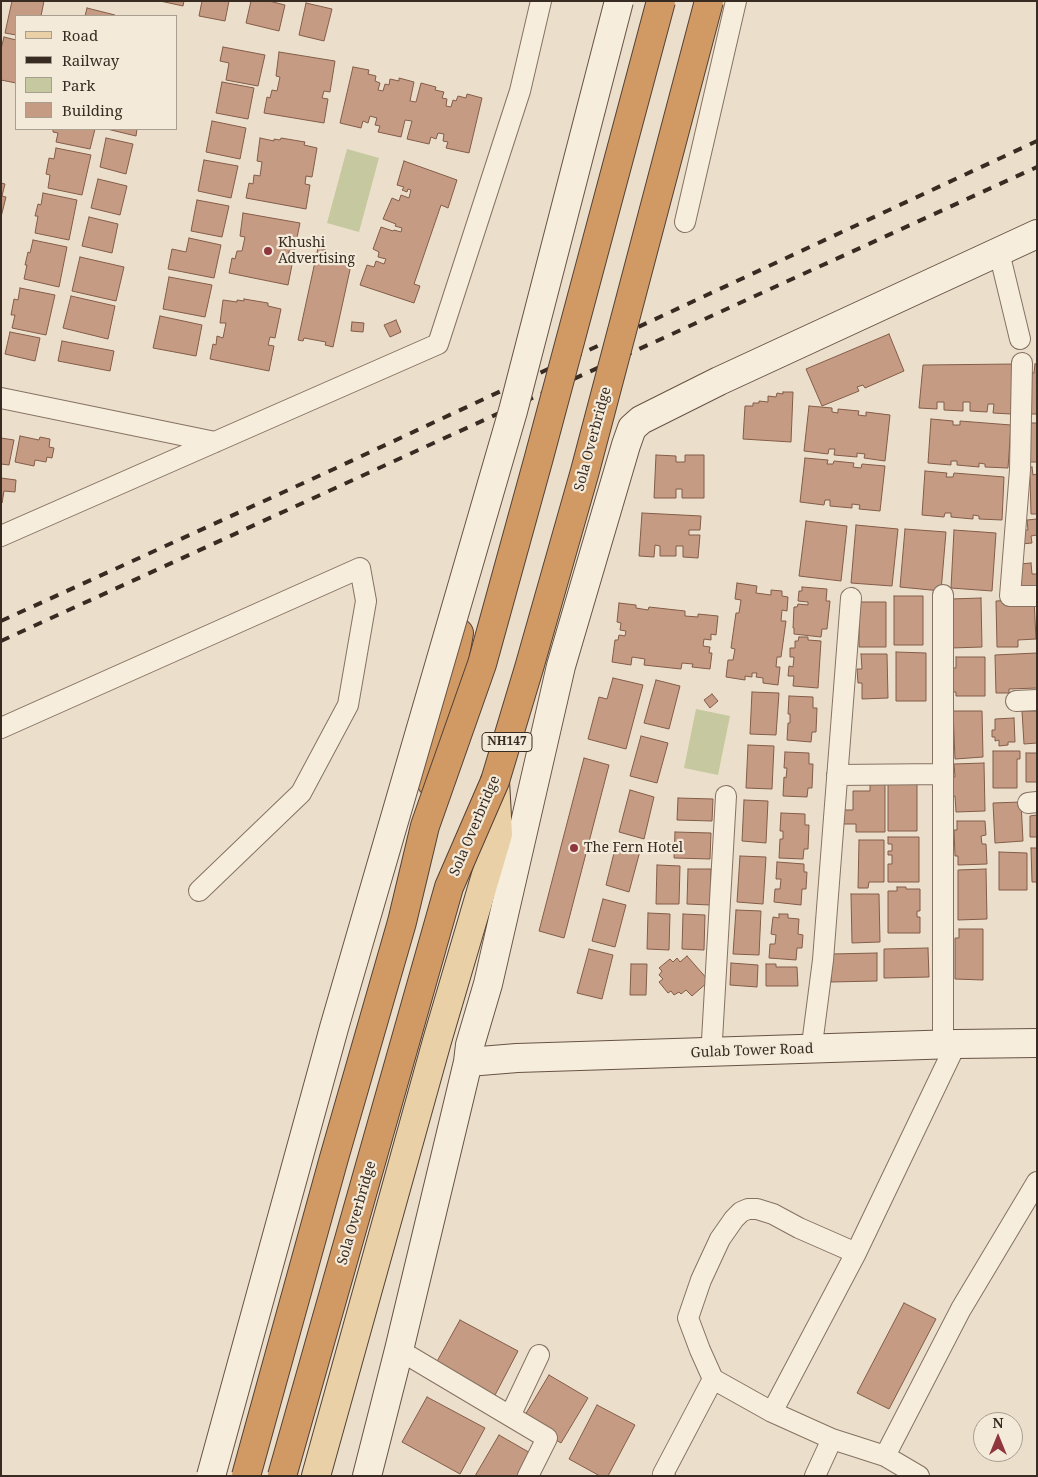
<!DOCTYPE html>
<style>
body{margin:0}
#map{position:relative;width:1038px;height:1477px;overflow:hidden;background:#ebdfcb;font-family:"Noto Serif",serif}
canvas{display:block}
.frame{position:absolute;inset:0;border:2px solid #382b22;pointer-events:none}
.legend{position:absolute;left:15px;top:15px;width:162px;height:115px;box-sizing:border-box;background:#f3eada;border:1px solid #a89e90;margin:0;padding:6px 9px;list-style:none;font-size:15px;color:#382b22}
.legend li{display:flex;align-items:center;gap:10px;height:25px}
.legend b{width:25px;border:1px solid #a89e90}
.north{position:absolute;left:973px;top:1412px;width:50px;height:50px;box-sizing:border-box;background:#f3eada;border:1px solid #a89e90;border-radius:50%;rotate:0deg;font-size:14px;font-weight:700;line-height:20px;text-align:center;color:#382b22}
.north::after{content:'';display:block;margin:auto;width:18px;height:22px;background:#90363d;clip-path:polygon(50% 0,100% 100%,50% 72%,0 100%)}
</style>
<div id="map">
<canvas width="1038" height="1477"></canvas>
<div class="frame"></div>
<ul class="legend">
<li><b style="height:6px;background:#e9d0a7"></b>Road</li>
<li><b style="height:6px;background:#382b22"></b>Railway</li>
<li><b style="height:14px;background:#c6c89f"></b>Park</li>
<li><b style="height:14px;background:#c59b84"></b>Building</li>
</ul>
<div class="north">N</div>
</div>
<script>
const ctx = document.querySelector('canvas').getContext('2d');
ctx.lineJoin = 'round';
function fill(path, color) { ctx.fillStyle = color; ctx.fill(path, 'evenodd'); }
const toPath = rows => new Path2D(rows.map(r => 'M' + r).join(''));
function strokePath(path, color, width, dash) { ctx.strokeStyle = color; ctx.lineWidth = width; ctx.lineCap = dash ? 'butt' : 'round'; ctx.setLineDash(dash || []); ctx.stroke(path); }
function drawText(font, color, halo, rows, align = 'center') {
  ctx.font = font + ' "Noto Serif",serif'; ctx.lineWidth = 4.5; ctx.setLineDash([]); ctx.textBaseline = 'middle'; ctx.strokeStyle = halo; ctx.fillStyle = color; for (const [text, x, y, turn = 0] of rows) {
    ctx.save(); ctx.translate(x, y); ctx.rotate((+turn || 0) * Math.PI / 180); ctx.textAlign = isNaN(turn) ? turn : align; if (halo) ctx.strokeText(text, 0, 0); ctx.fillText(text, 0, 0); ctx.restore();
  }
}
const green = toPath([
 [347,149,379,158,359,232,327,223],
 [696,709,730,716,718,775,684,768]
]);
const building = toPath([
 [12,1,44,1,41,16,16,16,16,35,5,33,12,1],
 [160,1,184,1,183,6,160,1],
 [202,1,229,1,225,21,199,16,202,1],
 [251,1,269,1,285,5,279,31,246,23,251,1],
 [306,3,332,9,324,41,299,35,306,3],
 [87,8,115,15,115,16,85,16,87,8],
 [4,37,16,40,16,83,1,80,1,49,4,37],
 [223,47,265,55,258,86,226,80,229,63,220,61,223,47],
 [279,52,335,61,330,92,324,91,322,98,328,99,324,123,264,113,267,97,270,98,272,90,277,91,280,77,276,76,279,52],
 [353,67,369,70,368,74,376,76,375,81,380,83,378,90,383,91,385,84,389,85,390,79,399,81,399,78,414,82,410,101,416,102,421,83,436,87,435,90,444,92,442,98,447,99,446,106,451,107,453,100,456,101,458,96,466,98,467,94,482,98,469,153,446,148,448,142,443,141,444,134,438,133,436,139,431,137,429,144,407,139,412,121,405,120,401,137,378,132,380,126,375,125,377,118,370,116,368,123,363,121,361,128,340,123,353,67],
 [222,82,254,88,248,119,216,113,222,82],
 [212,121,246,128,240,159,206,152,212,121],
 [53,129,95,129,90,149,56,142,58,133,53,132,53,129],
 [107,129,137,129,136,136,107,129],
 [106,138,133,144,126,174,100,167,106,138],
 [260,138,274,141,274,139,280,140,281,138,305,142,304,145,317,148,312,177,306,176,305,184,310,185,306,209,246,198,249,183,253,184,254,175,260,176,262,162,257,161,260,138],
 [56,148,91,155,82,195,48,188,50,175,46,174,49,158,54,159,56,148],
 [204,160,238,166,231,198,198,191,204,160],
 [404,161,457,180,448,208,441,205,414,284,420,286,414,303,360,285,367,265,374,267,376,261,384,264,386,259,378,257,379,252,373,249,381,227,393,231,394,230,401,232,402,228,395,226,396,224,383,219,392,198,399,201,401,195,409,198,411,190,408,189,407,192,402,190,404,187,397,185,404,161],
 [98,179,127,186,120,215,91,208,98,179],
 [1,183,5,184,2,196,6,197,1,217,1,183],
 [43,193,77,200,69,240,35,233,38,216,35,216,38,204,41,205,43,193],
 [197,200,229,206,222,237,191,231,197,200],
 [243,213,300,223,294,252,289,251,288,259,293,260,288,285,229,273,232,258,235,259,237,251,242,251,245,237,240,236,243,213],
 [89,217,118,224,112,253,82,246,89,217],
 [189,238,221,245,214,278,168,269,172,249,186,252,189,238],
 [33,240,67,247,59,287,24,279,27,265,25,265,28,252,30,253,33,240],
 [318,248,326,250,325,254,343,257,344,254,353,256,333,347,325,345,326,342,304,338,303,341,298,340,318,248],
 [80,257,124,267,116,301,72,291,80,257],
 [169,277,212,285,205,317,163,309,169,277],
 [20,288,55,295,46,335,12,328,15,315,11,315,14,299,18,300,20,288],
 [71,296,115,306,108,339,63,328,71,296],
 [244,299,268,303,268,306,281,309,275,338,270,337,268,345,274,346,269,371,210,359,213,344,216,345,217,336,223,338,226,323,220,323,223,300,237,302,237,300,244,301,244,299],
 [160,316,202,325,196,356,153,348,160,316],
 [396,320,401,332,390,337,384,325,396,320],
 [352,322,364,323,363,332,351,331,352,322],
 [10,332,40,338,35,361,5,354,10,332],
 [889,334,904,371,865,388,863,385,857,387,859,391,822,406,806,369,889,334],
 [62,341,114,351,110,371,58,361,62,341],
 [1016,364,1011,414,993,413,994,404,988,404,987,412,970,411,970,402,963,402,963,411,944,410,944,402,937,402,937,409,919,408,923,365,1016,364],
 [1035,364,1037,364,1037,414,1027,414,1029,373,1034,373,1035,364],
 [783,392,793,392,791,442,743,439,745,406,753,406,753,403,759,403,759,401,768,402,768,396,776,397,777,393,783,394,783,392],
 [809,406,832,408,832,412,838,413,838,409,859,411,858,415,866,416,866,412,890,415,885,461,864,458,865,454,857,453,857,457,834,455,835,449,829,449,828,454,804,451,809,406],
 [931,419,953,421,953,425,960,425,960,421,1011,425,1008,468,985,467,985,464,979,463,979,467,957,465,957,461,951,461,951,465,928,463,931,419],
 [1023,423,1037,423,1037,462,1023,462,1023,423],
 [20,436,39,440,40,437,50,439,49,447,54,448,52,458,47,457,46,462,35,460,34,466,15,462,20,436],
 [1,438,14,440,9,465,1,464,1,438],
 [656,455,676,456,676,462,685,462,685,455,704,455,704,498,682,498,682,489,676,489,676,498,654,498,656,455],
 [805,458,828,460,827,464,833,464,834,461,854,463,853,467,861,468,862,464,885,466,880,511,859,509,860,505,852,504,852,508,830,506,830,500,825,500,824,505,800,502,805,458],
 [1032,467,1033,475,1037,474,1037,514,1031,514,1030,477,1026,478,1026,468,1032,467],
 [925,471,947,473,946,477,953,477,954,473,1004,477,1002,520,979,519,979,516,973,515,973,519,951,517,951,513,945,513,944,517,922,515,925,471],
 [1,478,16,480,15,492,4,491,2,503,1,478],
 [642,513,701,516,700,530,689,530,689,535,700,535,698,558,683,557,683,546,676,546,676,556,660,556,660,546,655,545,654,557,639,556,642,513],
 [1037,519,1037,535,1031,536,1032,543,1021,544,1024,530,1028,530,1027,520,1037,519],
 [806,521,847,526,841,581,799,576,806,521],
 [856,525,898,529,892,586,851,583,856,525],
 [905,529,946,532,941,591,900,587,905,529],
 [954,530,996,533,992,591,951,588,954,530],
 [1031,563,1032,574,1037,574,1037,591,1018,592,1020,564,1031,563],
 [737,583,757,586,756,593,771,595,771,590,782,591,782,596,788,597,787,611,782,610,781,621,786,621,781,657,777,657,776,667,780,667,778,685,763,683,763,678,756,677,757,673,752,673,752,677,745,676,745,680,726,677,728,660,733,660,735,649,731,648,736,613,739,613,741,600,735,599,737,583],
 [802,587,827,589,826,601,830,601,827,629,822,629,821,637,794,634,794,628,793,628,794,607,797,607,798,604,808,605,808,602,798,601,799,591,802,591,802,587],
 [894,596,923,596,923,645,894,645,894,596],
 [981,598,982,647,951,648,951,599,981,598],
 [1034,599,1036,639,1018,640,1018,647,997,647,996,601,1034,599],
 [859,602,886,602,886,647,859,647,859,602],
 [619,603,636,605,636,608,648,610,649,607,685,611,685,616,698,617,698,614,718,616,716,635,711,634,711,640,704,639,703,646,710,647,709,653,712,653,710,669,692,667,693,664,682,663,681,669,644,665,645,659,632,657,631,665,612,662,615,640,618,640,619,635,625,636,626,631,620,630,621,623,617,622,619,603],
 [799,637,808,637,808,640,821,641,818,688,793,686,794,676,788,676,789,666,793,667,794,657,790,657,790,648,795,648,795,641,798,641,799,637],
 [896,652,926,653,926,701,896,701,896,652],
 [1037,653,1037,688,1009,689,1009,693,996,693,995,655,1037,653],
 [861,654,887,654,888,698,862,699,862,683,858,683,857,669,862,669,861,654],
 [956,657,985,657,985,696,956,696,956,692,952,692,952,668,956,668,956,657],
 [613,678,643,685,626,749,588,739,599,697,607,699,613,678],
 [656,680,680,686,669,729,644,723,656,680],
 [752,692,779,693,776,735,750,734,752,692],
 [712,694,718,701,710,708,704,700,712,694],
 [789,696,813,697,813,708,817,708,816,732,812,732,811,742,787,740,788,723,790,723,790,714,788,714,789,696],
 [953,711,982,711,983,757,955,759,953,711],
 [1022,711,1037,711,1037,743,1024,744,1022,711],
 [1014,718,1015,742,1008,742,1008,745,999,746,999,740,995,741,995,737,992,737,992,730,995,730,995,719,1014,718],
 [641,736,668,743,657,783,630,776,641,736],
 [748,745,774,746,772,789,746,788,748,745],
 [993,751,1020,751,1020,759,1017,759,1017,788,993,788,993,751],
 [785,752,809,753,809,764,813,764,812,788,808,788,807,797,783,796,784,777,786,778,787,768,784,768,785,752],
 [1026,753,1037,753,1037,782,1026,782,1026,753],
 [584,758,609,765,564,938,539,931,584,758],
 [984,763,985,811,956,812,955,796,952,797,951,777,955,777,954,764,984,763],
 [870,780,885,780,885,832,856,832,856,824,841,824,841,810,853,810,853,791,870,791,870,780],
 [888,782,917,782,917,831,888,831,888,782],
 [630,790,654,797,644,839,619,832,630,790],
 [678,798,713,799,712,821,677,820,678,798],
 [744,800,768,801,766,843,742,841,744,800],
 [1021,802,1023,841,995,843,993,803,1021,802],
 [781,813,805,814,805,825,809,825,808,849,804,849,803,859,779,858,780,839,783,839,783,831,780,831,781,813],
 [1037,815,1037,837,1030,837,1030,816,1037,815],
 [957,821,985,821,986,835,981,836,982,844,986,844,987,864,958,865,958,856,955,856,954,830,957,830,957,821],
 [675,832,711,833,710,859,674,858,675,832],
 [888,837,919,837,919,882,888,882,888,864,892,864,892,855,888,855,888,851,892,851,892,844,888,844,888,837],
 [859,840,884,840,884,882,869,882,868,888,858,888,859,840],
 [616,845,640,851,629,892,606,885,616,845],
 [1031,848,1037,848,1037,882,1032,882,1031,848],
 [999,852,1027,853,1027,890,999,890,999,852],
 [740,856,766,857,763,904,737,902,740,856],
 [777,862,804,864,804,872,807,872,806,889,802,889,801,905,774,902,775,889,780,889,781,879,776,879,777,862],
 [657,865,680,866,679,904,656,904,657,865],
 [688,869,711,869,710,905,687,904,688,869],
 [986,869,987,919,958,920,958,870,986,869],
 [897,887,906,887,906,889,920,889,920,911,917,911,917,917,920,917,920,933,888,933,888,891,897,891,897,887],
 [851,894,879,894,880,942,852,943,851,894],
 [603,899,626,905,615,947,592,941,603,899],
 [736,910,761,911,759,955,733,954,736,910],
 [648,913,670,914,669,950,647,949,648,913],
 [683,914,705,915,704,950,682,949,683,914],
 [779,914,788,914,788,918,799,919,798,934,803,935,802,948,797,948,796,960,769,958,770,944,775,944,776,935,771,934,773,917,779,918,779,914],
 [959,929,983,929,983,980,955,979,955,938,959,938,959,929],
 [928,948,929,977,884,978,884,949,928,948],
 [589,949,613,955,602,999,577,993,589,949],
 [877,953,877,981,831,982,831,954,877,953],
 [687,956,709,981,692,996,686,990,681,994,679,992,674,995,671,991,668,993,659,982,663,979,659,975,662,971,659,968,670,959,673,962,677,958,680,962,687,956],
 [731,963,758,965,757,987,730,985,731,963],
 [631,964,647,964,646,995,630,995,631,964],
 [766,964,776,964,776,967,797,967,798,986,766,986,766,964],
 [904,1303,936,1319,889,1409,857,1393,904,1303],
 [460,1320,518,1351,494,1397,435,1365,460,1320],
 [549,1375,588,1398,561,1443,522,1420,549,1375],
 [427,1397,485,1428,460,1474,402,1442,427,1397],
 [597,1405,635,1425,608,1476,600,1476,569,1459,597,1405],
 [499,1435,532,1454,519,1476,475,1476,499,1435]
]);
const street = toPath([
 [685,222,736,1],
 [999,252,1020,339],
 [1022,363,1020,470,1010,596,1037,596],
 [1,398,215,442],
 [1,536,438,344,520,91,541,1],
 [943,595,943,1033],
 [1016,701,1037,700],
 [1,728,360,568,366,601,348,705,301,793,199,891],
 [837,775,943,774],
 [1028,803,1037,802],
 [813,1037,823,960,851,598],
 [712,1040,726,796],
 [399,1350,547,1438,528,1476],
 [772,1412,856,1253,956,1044],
 [510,1416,539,1355],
 [832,1439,772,1412,713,1379,700,1350,688,1318,701,1280,720,1239,734,1219,741,1212,748,1209,757,1209,773,1214,799,1228,856,1253],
 [665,1476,663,1474,713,1379],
 [815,1476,832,1439,885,1456],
 [919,1476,885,1456,961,1309,1037,1182]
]);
const secondary = toPath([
 [468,1062,517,1058,956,1044,1037,1043],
 [367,1476,399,1350,468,1062,470,1045,488,984,561,666,626,445,632,428,641,420,719,381,1037,234]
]);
const primary = toPath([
 [316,1476,437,1041,498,834,495,781]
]);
const highway = toPath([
 [432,783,459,633]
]);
const rail = toPath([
 [1,621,321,475,1037,141],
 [1,641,1037,167]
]);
const secondaryBridge = toPath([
 [211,1476,334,1028,513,411,619,1]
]);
const highwayBridge = toPath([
 [246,1476,334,1158,402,922,425,826,482,664,538,461,661,1],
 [282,1476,449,887,495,781,529,668,585,471,709,1]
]);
const markers = [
 [268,251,5,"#90363d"],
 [574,848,5,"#90363d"]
];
const shields = [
 [507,742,50]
];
const shieldNames = [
 ["NH147",507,742]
];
const poiNames = [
 ["Khushi",278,243],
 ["Advertising",278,259],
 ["The Fern Hotel",584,848]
];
const streetNames = [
 ["Sola Overbridge",593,439,-75],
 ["Sola Overbridge",475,826,-67],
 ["Gulab Tower Road",752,1051,-2],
 ["Sola Overbridge",357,1213,-74]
];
fill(green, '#c6c89f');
fill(building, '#c59b84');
strokePath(building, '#835c48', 1);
strokePath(street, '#867260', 22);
strokePath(secondary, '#685343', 30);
strokePath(primary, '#554134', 30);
strokePath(highway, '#554134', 30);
strokePath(street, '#f6eddd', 20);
strokePath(secondary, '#f6eddd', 28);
strokePath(primary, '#e9d0a7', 28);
strokePath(highway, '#d19a65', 28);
strokePath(rail, '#382b22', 4, [9, 9]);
strokePath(secondaryBridge, '#685343', 30, []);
strokePath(highwayBridge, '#554134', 30, []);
strokePath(secondaryBridge, '#f6eddd', 28);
strokePath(highwayBridge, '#d19a65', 28);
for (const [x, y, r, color] of markers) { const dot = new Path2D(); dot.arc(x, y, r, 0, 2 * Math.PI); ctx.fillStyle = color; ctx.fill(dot); strokePath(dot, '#f3eada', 2); }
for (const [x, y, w] of shields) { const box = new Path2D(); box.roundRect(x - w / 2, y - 9.5, w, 19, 4); ctx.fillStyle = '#f3eada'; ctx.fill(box); strokePath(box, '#382b22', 1); }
drawText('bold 12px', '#382b22', null, shieldNames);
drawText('14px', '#382b22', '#f3eada', poiNames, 'left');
drawText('14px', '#382b22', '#f3eada', streetNames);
</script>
